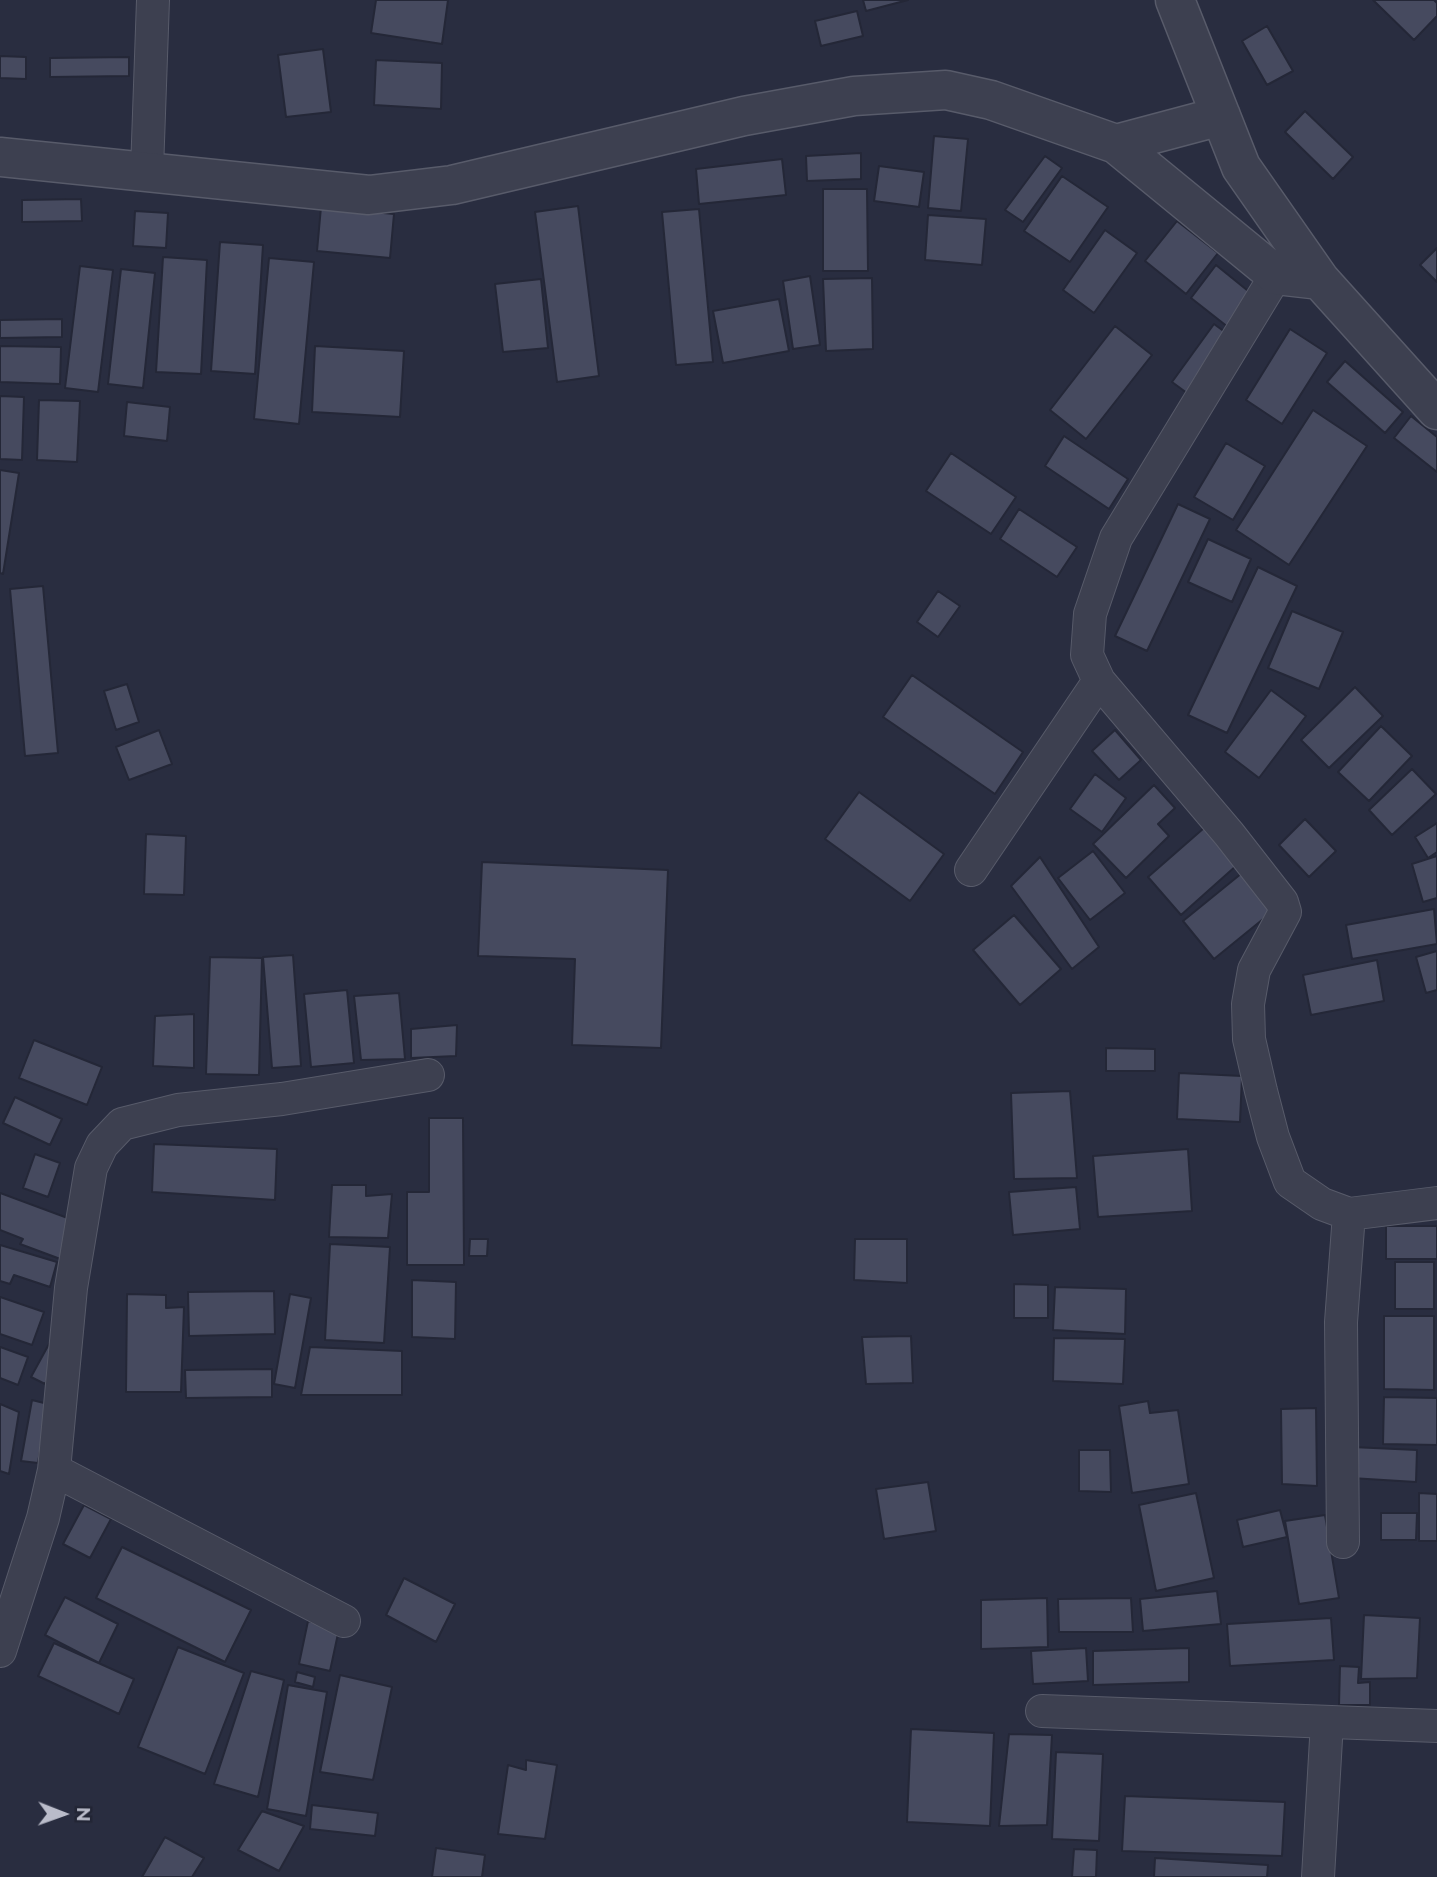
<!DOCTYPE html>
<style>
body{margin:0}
#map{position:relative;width:1437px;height:1877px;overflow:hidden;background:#292d40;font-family:Raleway,sans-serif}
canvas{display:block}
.north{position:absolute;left:28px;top:1779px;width:70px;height:70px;-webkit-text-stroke:5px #222535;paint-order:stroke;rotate:91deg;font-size:19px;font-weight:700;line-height:28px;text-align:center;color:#babcca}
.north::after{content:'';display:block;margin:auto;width:24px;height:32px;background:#babcca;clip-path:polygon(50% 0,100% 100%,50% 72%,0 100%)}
</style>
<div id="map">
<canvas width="1437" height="1877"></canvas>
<div class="north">N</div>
</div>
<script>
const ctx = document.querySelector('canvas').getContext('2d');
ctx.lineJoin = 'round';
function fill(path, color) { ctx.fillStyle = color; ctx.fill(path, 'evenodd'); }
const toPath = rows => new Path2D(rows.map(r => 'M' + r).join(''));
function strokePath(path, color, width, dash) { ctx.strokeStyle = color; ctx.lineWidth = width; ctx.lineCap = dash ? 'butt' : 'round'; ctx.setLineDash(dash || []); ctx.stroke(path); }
const building = toPath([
 [376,0,448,0,442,44,371,33,376,0],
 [863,0,908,0,866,11,863,0],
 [1373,0,1434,0,1437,3,1437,16,1414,40,1373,0],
 [857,11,863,36,821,46,815,21,857,11],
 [1267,26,1293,71,1267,85,1242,41,1267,26],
 [323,49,331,112,286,117,278,55,323,49],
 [0,56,26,57,26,79,0,78,0,56],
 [129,57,129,76,50,77,50,58,129,57],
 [376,60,442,63,441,109,374,105,376,60],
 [1305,111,1353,157,1333,179,1285,132,1305,111],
 [934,136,968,139,961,211,928,208,934,136],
 [861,153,861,179,807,181,806,156,861,153],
 [1045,156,1062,168,1023,222,1005,210,1045,156],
 [782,159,786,195,699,204,696,169,782,159],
 [879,166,924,172,919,207,874,201,879,166],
 [1062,176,1108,207,1070,262,1024,231,1062,176],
 [823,189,867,189,868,271,823,271,823,189],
 [81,199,82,221,22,222,22,200,81,199],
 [578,206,599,376,557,382,535,212,578,206],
 [321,207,394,214,390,258,317,251,321,207],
 [699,209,713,362,676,365,662,212,699,209],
 [135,211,168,213,166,248,133,246,135,211],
 [928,215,986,219,982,265,925,260,928,215],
 [1177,221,1218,253,1186,294,1145,261,1177,221],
 [1105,230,1137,253,1094,313,1063,290,1105,230],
 [220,242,263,245,255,374,211,371,220,242],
 [1437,248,1437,282,1420,265,1437,248],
 [163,257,207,260,201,374,156,372,163,257],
 [269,258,314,262,299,424,254,419,269,258],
 [1216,265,1258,299,1233,331,1191,298,1216,265],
 [80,266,113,270,98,392,65,388,80,266],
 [121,269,155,273,143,388,108,384,121,269],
 [810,276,820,345,793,349,783,281,810,276],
 [872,278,873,349,826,351,823,279,872,278],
 [541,279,548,348,503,352,495,284,541,279],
 [779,299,789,351,723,363,713,311,779,299],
 [62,319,62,337,0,338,0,320,62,319],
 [1214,324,1233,338,1191,396,1172,382,1214,324],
 [1115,326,1152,355,1086,439,1050,410,1115,326],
 [1290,329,1327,353,1282,424,1246,400,1290,329],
 [0,346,61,347,60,384,0,382,0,346],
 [315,346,404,351,400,417,312,412,315,346],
 [1345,361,1403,412,1385,433,1327,382,1345,361],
 [0,396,24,397,22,460,0,459,0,396],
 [39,400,80,401,77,462,37,460,39,400],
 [127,402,170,407,167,441,124,436,127,402],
 [1313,410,1367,446,1289,565,1236,530,1313,410],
 [1411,416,1437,437,1437,472,1394,438,1411,416],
 [1064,436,1128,479,1109,509,1045,466,1064,436],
 [1226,443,1265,466,1233,520,1194,497,1226,443],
 [951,453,1016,497,991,534,926,491,951,453],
 [0,470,19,473,3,574,0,573,0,470],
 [1178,504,1210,519,1147,651,1115,636,1178,504],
 [1019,509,1077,547,1057,577,1000,539,1019,509],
 [1208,539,1251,559,1232,602,1188,582,1208,539],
 [1258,567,1297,586,1227,733,1188,715,1258,567],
 [43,586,58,753,25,756,10,589,43,586],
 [938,591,960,606,938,637,917,622,938,591],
 [1292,611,1343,632,1319,689,1268,668,1292,611],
 [912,675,1023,752,995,794,883,717,912,675],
 [127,684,139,722,116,730,104,691,127,684],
 [1355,687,1383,716,1329,768,1301,740,1355,687],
 [1271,690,1306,716,1259,778,1225,752,1271,690],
 [1381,726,1412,756,1369,801,1338,772,1381,726],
 [159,730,172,764,129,780,116,747,159,730],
 [1115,730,1141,760,1119,780,1092,751,1115,730],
 [1412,769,1436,794,1392,835,1369,810,1412,769],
 [1095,774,1126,798,1102,832,1070,809,1095,774],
 [1154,785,1175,808,1158,824,1169,836,1126,878,1093,844,1154,785],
 [859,792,944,854,910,901,825,839,859,792],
 [1305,819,1336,851,1309,877,1279,845,1305,819],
 [1437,823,1437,852,1428,858,1415,837,1437,823],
 [1204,828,1237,865,1181,915,1148,877,1204,828],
 [146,834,186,836,184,895,144,894,146,834],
 [1093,851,1125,893,1090,920,1058,878,1093,851],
 [1437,856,1437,898,1423,902,1412,864,1437,856],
 [1040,857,1099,947,1072,969,1011,886,1040,857],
 [482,862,668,870,661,1048,572,1045,575,959,478,956,482,862],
 [1242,873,1273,911,1214,959,1183,921,1242,873],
 [1434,909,1437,944,1352,959,1346,925,1434,909],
 [1014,915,1061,969,1020,1005,973,950,1014,915],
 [1437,951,1437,990,1426,993,1416,957,1437,951],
 [293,955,301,1066,272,1068,263,957,293,955],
 [210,957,262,958,259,1075,206,1074,210,957],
 [1377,960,1384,1001,1311,1015,1303,975,1377,960],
 [347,990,354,1063,311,1067,304,994,347,990],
 [399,993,405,1059,361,1060,354,996,399,993],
 [194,1014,194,1068,153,1066,155,1016,194,1014],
 [457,1025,456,1056,411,1058,411,1029,457,1025],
 [34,1040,102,1067,87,1105,19,1078,34,1040],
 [1106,1048,1155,1049,1155,1071,1106,1071,1106,1048],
 [1179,1073,1242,1076,1240,1122,1177,1119,1179,1073],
 [1070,1091,1077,1178,1014,1179,1011,1093,1070,1091],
 [15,1097,62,1119,50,1145,3,1123,15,1097],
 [429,1118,463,1118,464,1265,407,1265,407,1192,429,1192,429,1118],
 [154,1144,277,1149,275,1200,152,1192,154,1144],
 [1188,1149,1192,1211,1098,1217,1093,1156,1188,1149],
 [35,1154,60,1163,48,1197,23,1188,35,1154],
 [332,1185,366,1185,366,1196,392,1194,388,1238,329,1237,332,1185],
 [1076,1187,1080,1229,1013,1235,1009,1192,1076,1187],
 [0,1193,73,1220,63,1260,20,1244,23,1239,0,1230,0,1193],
 [1386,1226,1437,1226,1437,1259,1386,1259,1386,1226],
 [470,1239,488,1239,487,1256,469,1256,470,1239],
 [855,1239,907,1239,907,1283,854,1280,855,1239],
 [330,1244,390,1247,384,1343,325,1340,330,1244],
 [0,1245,57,1262,50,1287,14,1275,10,1284,0,1281,0,1245],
 [1395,1262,1434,1262,1434,1309,1395,1309,1395,1262],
 [412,1280,456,1282,455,1339,412,1337,412,1280],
 [1014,1284,1048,1285,1048,1318,1014,1318,1014,1284],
 [1055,1287,1126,1289,1125,1334,1053,1330,1055,1287],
 [274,1291,275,1334,189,1336,188,1292,274,1291],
 [127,1294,166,1295,166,1308,184,1307,181,1392,126,1392,127,1294],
 [290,1294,311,1298,295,1388,274,1384,290,1294],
 [0,1297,44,1312,32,1345,0,1334,0,1297],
 [1384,1316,1434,1316,1434,1390,1384,1389,1384,1316],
 [911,1336,913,1383,866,1384,862,1337,911,1336],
 [1054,1338,1125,1339,1123,1384,1053,1381,1054,1338],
 [49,1344,62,1351,45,1384,31,1377,49,1344],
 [0,1347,28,1357,18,1385,0,1378,0,1347],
 [310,1347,402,1351,402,1395,301,1395,310,1347],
 [272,1369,272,1397,186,1398,185,1370,272,1369],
 [1384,1397,1437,1398,1437,1445,1383,1444,1384,1397],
 [32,1400,48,1404,38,1463,21,1461,32,1400],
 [1148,1401,1150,1413,1178,1410,1189,1484,1132,1493,1119,1406,1148,1401],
 [0,1404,19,1412,9,1474,0,1471,0,1404],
 [1316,1408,1317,1486,1282,1484,1281,1409,1316,1408],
 [1352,1447,1417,1450,1416,1482,1351,1478,1352,1447],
 [1079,1450,1110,1450,1111,1492,1079,1491,1079,1450],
 [928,1482,936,1531,884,1539,876,1489,928,1482],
 [1196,1493,1214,1578,1156,1591,1139,1505,1196,1493],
 [1419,1493,1437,1494,1437,1541,1419,1541,1419,1493],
 [84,1505,111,1519,90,1558,63,1544,84,1505],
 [1280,1510,1287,1537,1243,1547,1237,1520,1280,1510],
 [1381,1513,1417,1513,1416,1540,1381,1540,1381,1513],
 [1325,1515,1339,1598,1299,1604,1285,1521,1325,1515],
 [122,1547,251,1610,225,1662,96,1598,122,1547],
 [404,1578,455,1604,436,1642,386,1615,404,1578],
 [1217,1591,1221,1624,1143,1631,1140,1599,1217,1591],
 [65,1597,118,1624,99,1663,45,1635,65,1597],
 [1047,1598,1048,1647,981,1649,981,1600,1047,1598],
 [1131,1598,1133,1632,1059,1632,1058,1599,1131,1598],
 [1364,1615,1420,1618,1417,1678,1361,1679,1364,1615],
 [1331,1618,1334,1660,1230,1666,1227,1624,1331,1618],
 [308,1621,339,1629,330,1671,299,1664,308,1621],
 [54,1643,134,1679,119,1714,38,1676,54,1643],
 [178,1647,244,1673,205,1774,138,1747,178,1647],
 [1086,1648,1088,1681,1033,1684,1031,1651,1086,1648],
 [1189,1648,1189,1682,1093,1685,1093,1651,1189,1648],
 [1340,1666,1359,1667,1358,1683,1370,1682,1370,1705,1339,1705,1340,1666],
 [251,1671,284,1680,258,1797,214,1784,251,1671],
 [297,1672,315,1677,313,1687,295,1682,297,1672],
 [340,1675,392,1687,373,1780,320,1772,340,1675],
 [288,1685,327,1692,306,1816,267,1809,288,1685],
 [911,1729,994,1733,990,1826,907,1822,911,1729],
 [1009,1734,1052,1735,1047,1825,999,1826,1009,1734],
 [1056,1752,1103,1754,1099,1841,1052,1839,1056,1752],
 [526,1760,557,1765,545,1839,498,1834,508,1765,526,1770,526,1760],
 [1125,1796,1285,1802,1282,1856,1122,1851,1125,1796],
 [312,1805,378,1813,375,1836,310,1829,312,1805],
 [262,1811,304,1826,279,1871,238,1850,262,1811],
 [165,1837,204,1858,192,1877,142,1877,165,1837],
 [436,1848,485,1855,482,1877,432,1877,436,1848],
 [1074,1849,1097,1850,1096,1877,1072,1877,1074,1849],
 [1155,1858,1268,1865,1267,1877,1154,1877,1155,1858]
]);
const minor = toPath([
 [147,170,153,0],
 [1276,275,1116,538,1090,614,1087,655,1099,681,1229,834,1282,902,1285,912,1254,970,1248,1004,1249,1039,1261,1091,1273,1137,1290,1182,1322,1204,1349,1214,1437,1203],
 [971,870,1099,681],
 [54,1470,344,1621],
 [1343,1542,1341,1322,1349,1214],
 [0,1651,43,1518,54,1470,71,1288,91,1168,102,1145,122,1124,178,1110,282,1099,428,1075],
 [1042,1711,1437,1726],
 [1318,1877,1327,1722]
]);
const tertiary = toPath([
 [1175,0,1241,167,1320,280,1437,410],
 [1116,144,1221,116],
 [0,157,369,195,452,185,744,116,854,96,946,90,991,100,1116,144,1276,275,1320,280]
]);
fill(building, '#464a5f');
strokePath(building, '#242737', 2);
strokePath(minor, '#585b6a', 34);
strokePath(tertiary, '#585b6a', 41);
strokePath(minor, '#3d4050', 32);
strokePath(tertiary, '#3d4050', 38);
</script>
